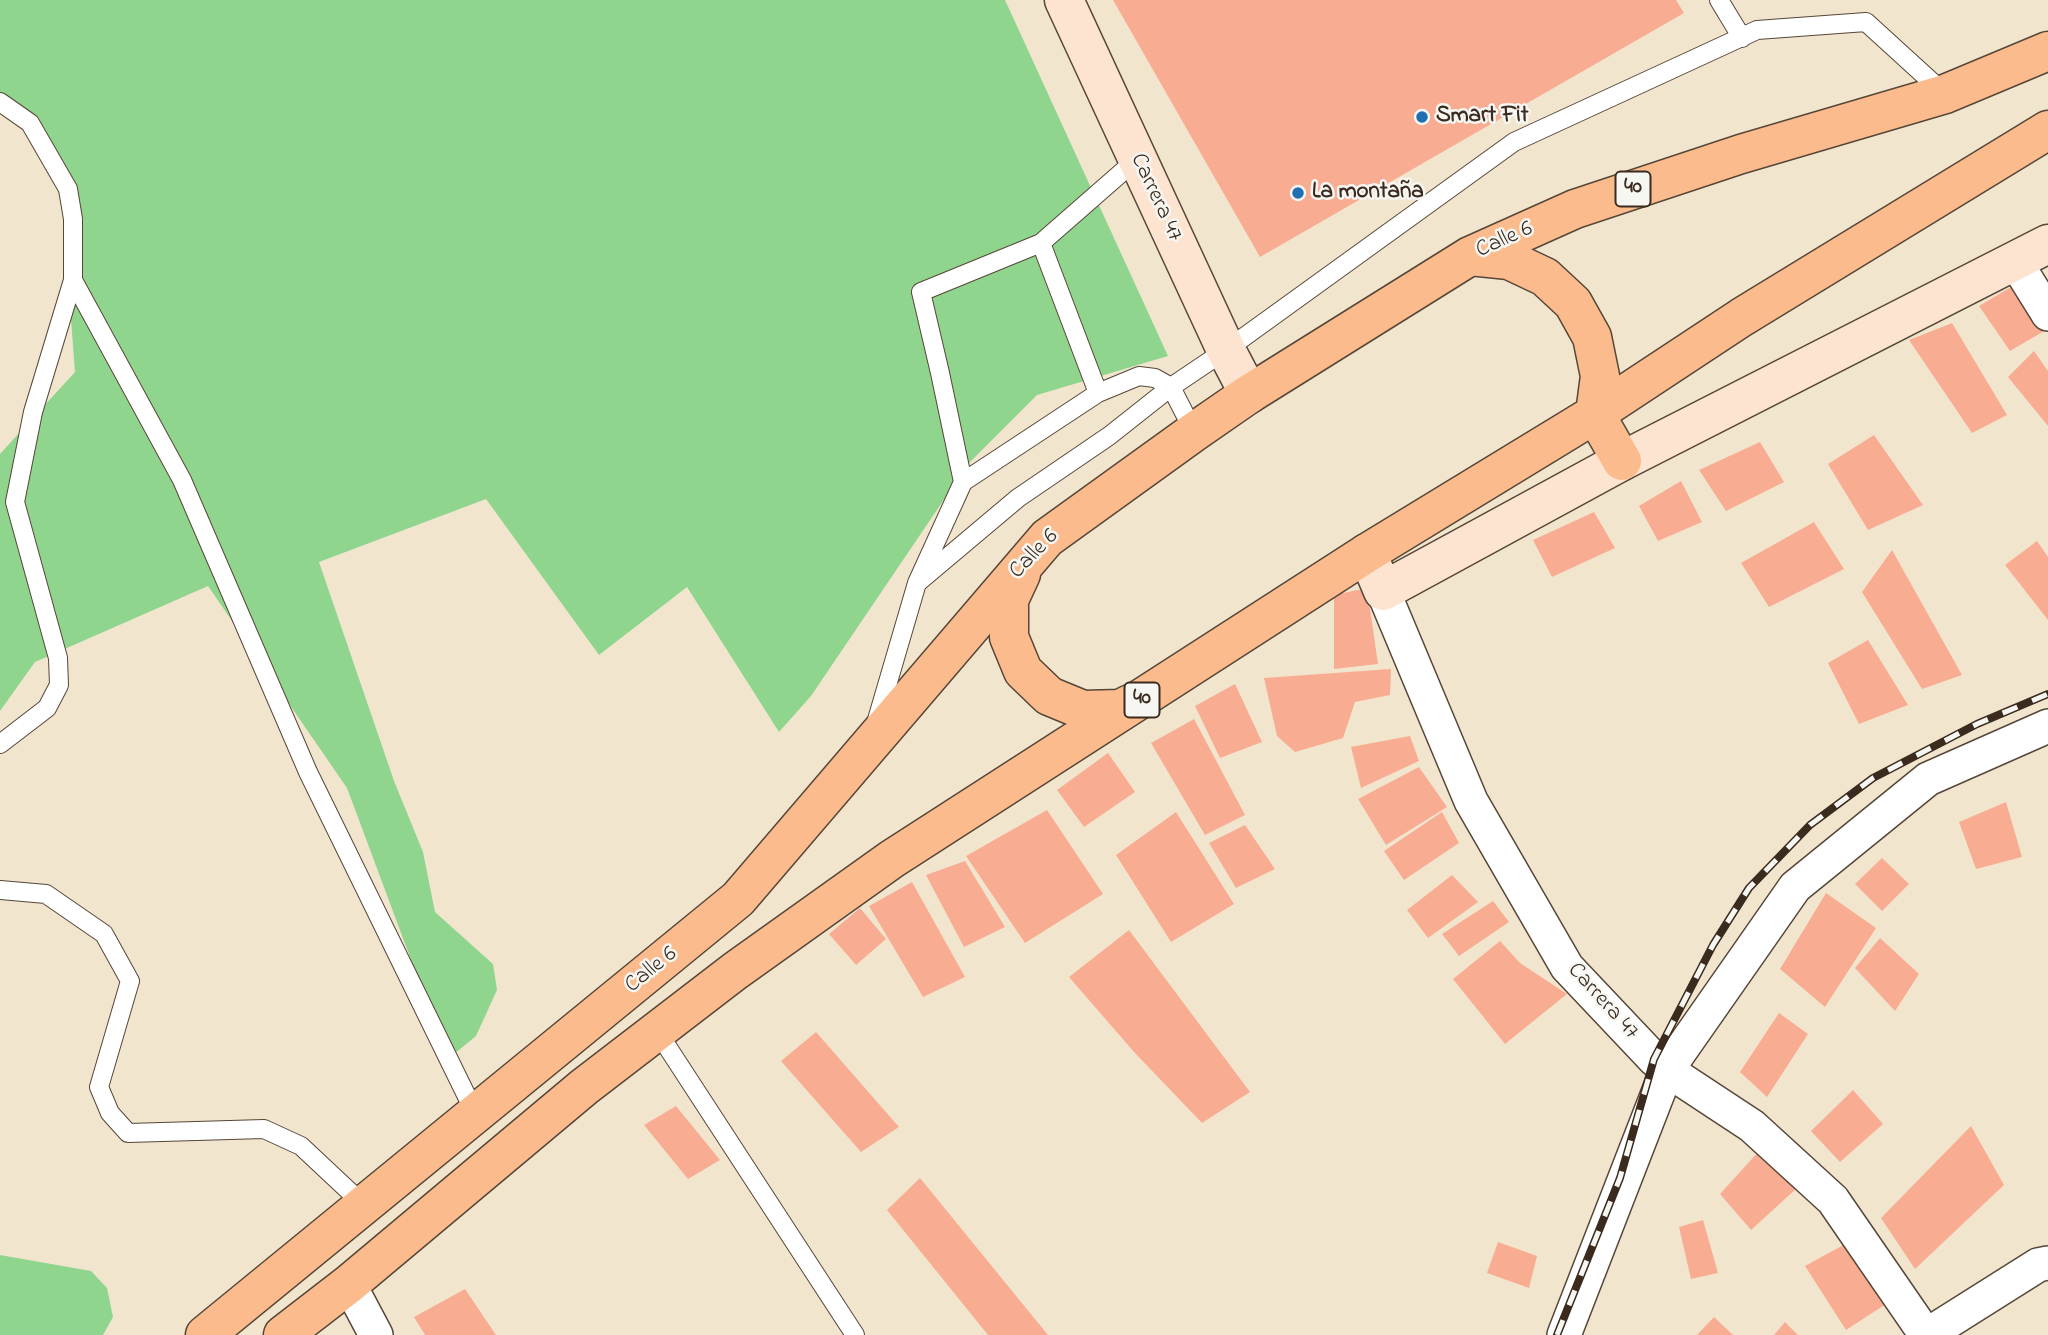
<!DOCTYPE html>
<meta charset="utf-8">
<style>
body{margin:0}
canvas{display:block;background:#f2e5ce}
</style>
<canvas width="2048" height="1335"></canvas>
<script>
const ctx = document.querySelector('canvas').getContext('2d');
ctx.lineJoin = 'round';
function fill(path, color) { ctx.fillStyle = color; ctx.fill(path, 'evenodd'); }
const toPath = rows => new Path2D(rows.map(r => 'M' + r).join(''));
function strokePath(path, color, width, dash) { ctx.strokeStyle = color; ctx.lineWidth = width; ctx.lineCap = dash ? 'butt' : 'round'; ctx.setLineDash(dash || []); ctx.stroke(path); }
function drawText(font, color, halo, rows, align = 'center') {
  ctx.font = font + ' "Indie Flower",sans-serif'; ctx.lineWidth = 5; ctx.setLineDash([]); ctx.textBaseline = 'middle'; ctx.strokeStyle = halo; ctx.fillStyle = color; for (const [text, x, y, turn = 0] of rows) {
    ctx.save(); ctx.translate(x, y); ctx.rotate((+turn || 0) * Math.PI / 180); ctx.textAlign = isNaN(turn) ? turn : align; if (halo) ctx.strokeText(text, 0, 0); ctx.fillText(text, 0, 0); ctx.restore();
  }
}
const green = toPath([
 [0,0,1005,0,1168,356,1037,395,968,464,811,696,779,732,687,587,599,655,486,499,319,562,394,781,423,852,435,912,493,964,497,990,476,1036,448,1059,347,788,208,586,35,662,0,711,0,454,75,372,61,187,0,95],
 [0,1255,91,1271,107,1288,113,1317,103,1335,0,1335]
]);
const building = toPath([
 [1113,0,1676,0,1684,13,1260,257],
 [2016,284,2046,330,2010,351,1979,306],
 [1952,323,2007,415,1972,433,1909,340],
 [2034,351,2048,371,2048,426,2008,377],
 [1874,435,1923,505,1868,530,1828,464],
 [1760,442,1784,482,1726,511,1699,470],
 [1681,481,1702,522,1658,541,1639,506],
 [1594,512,1615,548,1552,577,1533,540],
 [1814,522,1844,569,1769,607,1741,563],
 [2037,541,2048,557,2048,620,2005,565],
 [1892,550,1962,675,1922,689,1862,592],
 [1367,588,1378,664,1334,669,1334,595],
 [1868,640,1908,705,1859,724,1828,663],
 [1391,669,1390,695,1355,702,1343,738,1295,752,1277,736,1264,678],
 [1235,684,1262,742,1220,758,1195,706],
 [1194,719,1245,815,1205,835,1151,743],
 [1410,736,1419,761,1361,788,1351,747],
 [1108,753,1135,792,1084,827,1057,790],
 [1419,767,1447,807,1386,845,1358,799],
 [2006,802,2022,857,1976,869,1959,822],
 [1047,810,1103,894,1025,943,966,856],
 [1176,812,1234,904,1171,942,1116,855],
 [1442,812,1459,843,1404,880,1384,851],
 [1245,825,1275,869,1236,888,1209,843],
 [1882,858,1909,884,1882,911,1855,884],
 [965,861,1005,927,964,947,926,875],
 [1452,875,1478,902,1428,938,1407,910],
 [912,882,965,977,923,997,869,906],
 [1826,893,1876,928,1825,1007,1780,969],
 [1493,901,1509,922,1459,956,1442,934],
 [860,908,886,939,856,965,829,934],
 [1129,930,1250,1092,1202,1123,1134,1052,1069,977],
 [1880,938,1919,974,1895,1011,1855,968],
 [1500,941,1520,963,1567,994,1505,1044,1453,979],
 [1779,1013,1808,1034,1767,1097,1740,1072],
 [816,1032,899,1127,861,1152,781,1061],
 [1853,1090,1883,1124,1840,1162,1811,1131],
 [676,1106,720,1160,688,1179,644,1125],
 [1971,1126,2004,1185,1915,1269,1881,1218],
 [1760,1150,1797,1188,1751,1230,1720,1194],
 [920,1178,1048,1335,988,1335,887,1210],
 [1703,1220,1718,1273,1691,1279,1679,1227],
 [1498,1242,1537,1256,1529,1288,1487,1273],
 [1847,1243,1886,1304,1846,1330,1805,1266],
 [465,1289,496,1335,425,1335,414,1317],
 [1714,1317,1733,1335,1697,1335],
 [1785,1322,1798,1335,1774,1335]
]);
const service = toPath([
 [1719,0,1742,38],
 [0,102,30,123,68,189,73,219,73,280,33,412,15,502,58,658,59,685,47,708,0,744],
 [1137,159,1041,243,1098,393,1139,376,1155,378,1171,387,1194,432],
 [73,280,182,480,308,772,476,1115],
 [963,482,1098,393],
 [917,583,1018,498,1109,436,1171,387,1226,350,1514,142,1757,30,1866,22,1945,94],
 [876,723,917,583,963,482,940,373,921,292,1041,243],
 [0,890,46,894,104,934,130,981,99,1087,110,1113,128,1133,264,1129,301,1146,365,1206],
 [657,1031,855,1335]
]);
const minor = toPath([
 [2015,261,2048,314],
 [1383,591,1471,801,1567,967,1654,1059,1667,1070,1752,1126,1833,1200,1926,1335],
 [349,1284,376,1335],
 [1564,1335,1667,1070,1795,887,1928,779,2048,726],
 [1927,1335,2038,1265,2048,1263]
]);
const secondary = toPath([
 [1064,0,1226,350,1249,394],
 [1367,553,1383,591,1622,461,2048,244]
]);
const trunk = toPath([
 [1470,256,1509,260,1545,277,1573,303,1592,337,1600,376,1595,414,1622,461],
 [1021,574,1009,600,1009,637,1023,671,1049,696,1083,710,1120,709,1130,704],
 [205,1335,738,899,1047,538,1194,432,1249,394,1470,256,1575,209,1741,154,1945,94,2048,51],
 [283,1335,349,1284,584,1087,735,971,892,859,1367,553,1595,414,1742,317,2048,130]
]);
const rail = toPath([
 [1557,1335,1620,1178,1654,1059,1713,945,1749,888,1810,825,1873,778,1977,724,2048,694]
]);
const markers = [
 [1422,117,7,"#1f6fb2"],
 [1298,193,7,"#1f6fb2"]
];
const shields = [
 [1633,189,35],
 [1142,700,35]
];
const shieldNames = [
 ["40",1633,189],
 ["40",1142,700]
];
const poiNames = [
 ["Smart Fit",1436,117],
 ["La montaña",1312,193]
];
const streetNames = [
 ["Carrera 47",1155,198,65],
 ["Calle 6",1505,241,-24],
 ["Calle 6",1035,555,-46],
 ["Calle 6",652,971,-39],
 ["Carrera 47",1602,1002,48]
];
fill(green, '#8fd58e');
fill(building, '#f8ad93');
strokePath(service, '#564638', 20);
strokePath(minor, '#564638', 36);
strokePath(secondary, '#564638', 41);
strokePath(trunk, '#564638', 41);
strokePath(service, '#fff', 18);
strokePath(minor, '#fff', 33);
strokePath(secondary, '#fde4d1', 38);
strokePath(trunk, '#fbbb8d', 38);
strokePath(rail, '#3b2a1e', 8);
strokePath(rail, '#f6f6f2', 5, [16]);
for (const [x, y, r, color] of markers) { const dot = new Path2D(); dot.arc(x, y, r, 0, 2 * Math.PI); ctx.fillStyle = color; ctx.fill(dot); strokePath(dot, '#f6f6f2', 2.5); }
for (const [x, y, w] of shields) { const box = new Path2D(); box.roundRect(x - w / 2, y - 17.5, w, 35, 5); ctx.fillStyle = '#f6f6f2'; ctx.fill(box); strokePath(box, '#3b2a1e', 2); }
drawText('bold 21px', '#3b2a1e', null, shieldNames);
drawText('bold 23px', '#3b2a1e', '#f6f6f2', poiNames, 'left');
drawText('23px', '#3b2a1e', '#f6f6f2', streetNames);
</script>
